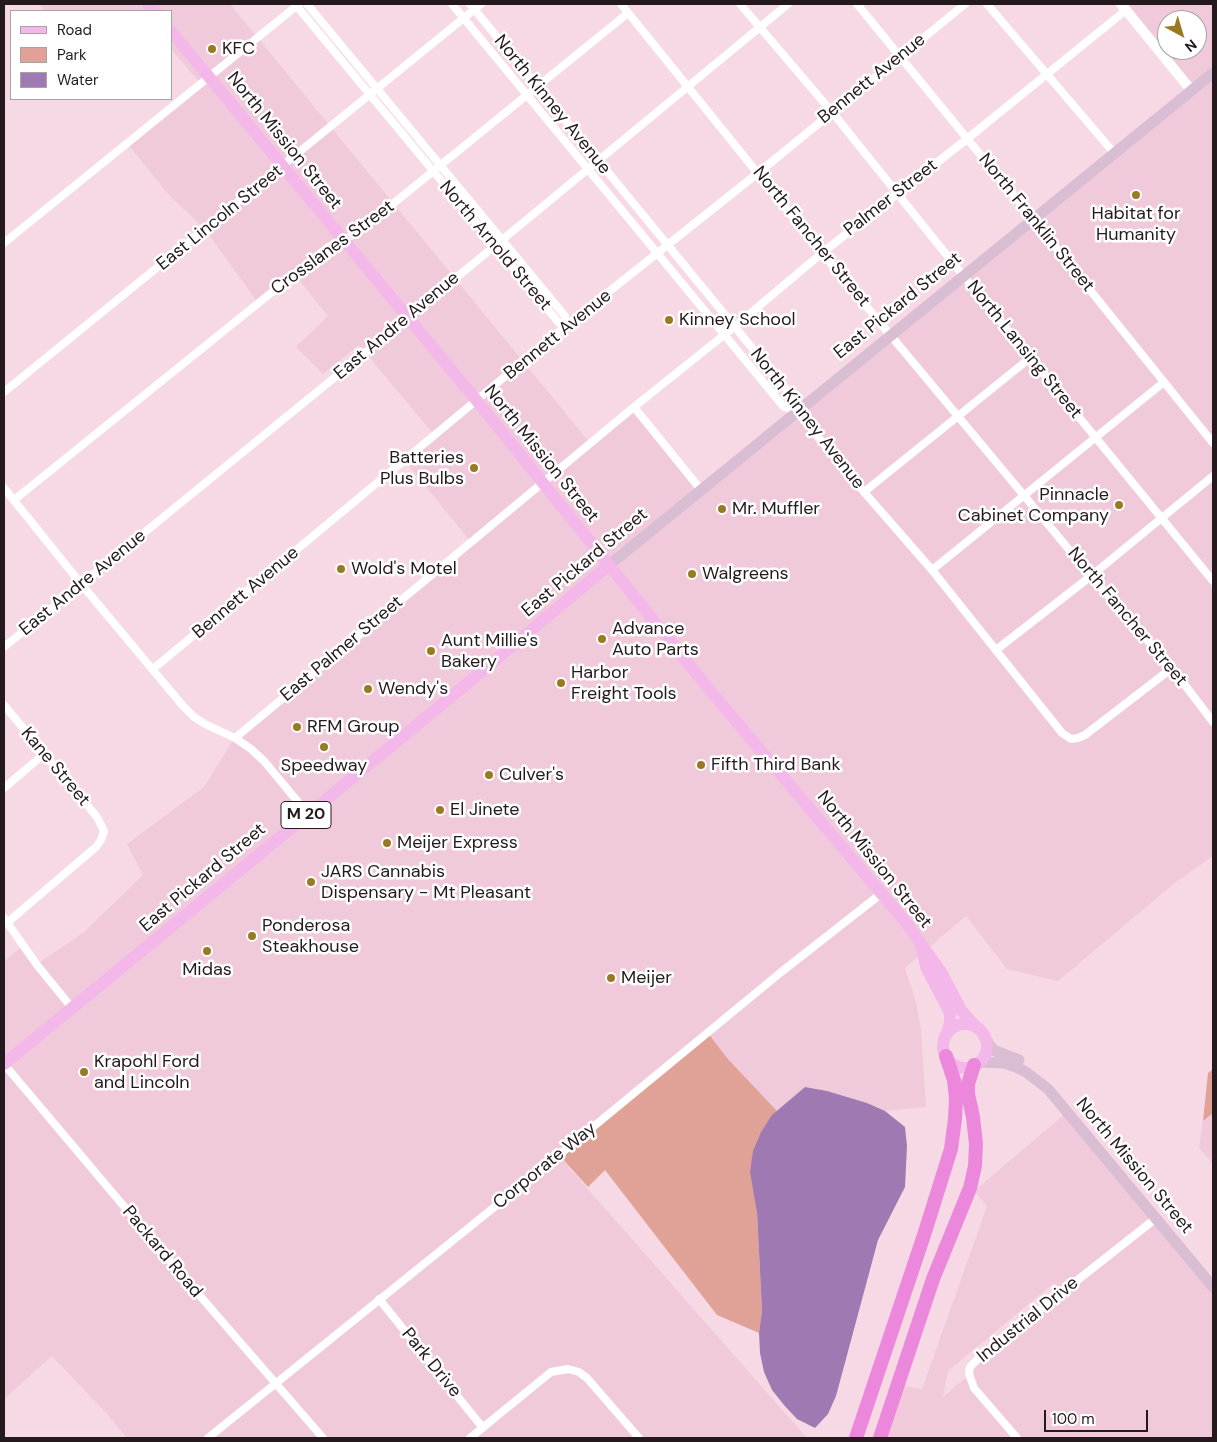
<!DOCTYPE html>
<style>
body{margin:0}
#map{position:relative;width:1217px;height:1442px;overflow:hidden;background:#f7d9e5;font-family:"DM Sans",sans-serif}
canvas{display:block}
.frame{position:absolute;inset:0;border:5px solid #241a1e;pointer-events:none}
.legend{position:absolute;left:10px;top:10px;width:162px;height:90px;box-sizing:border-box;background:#fff;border:1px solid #a7a3a5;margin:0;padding:6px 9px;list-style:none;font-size:15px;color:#241a1e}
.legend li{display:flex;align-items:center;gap:10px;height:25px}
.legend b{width:25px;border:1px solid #a7a3a5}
.north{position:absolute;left:1157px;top:10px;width:50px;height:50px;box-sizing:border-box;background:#fff;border:1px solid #a7a3a5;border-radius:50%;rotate:141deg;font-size:14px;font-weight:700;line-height:20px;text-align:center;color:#241a1e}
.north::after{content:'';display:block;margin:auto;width:18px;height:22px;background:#9a7923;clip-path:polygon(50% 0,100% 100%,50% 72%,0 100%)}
.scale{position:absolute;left:1044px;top:1410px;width:104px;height:22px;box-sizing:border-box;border:2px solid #241a1e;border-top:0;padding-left:6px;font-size:15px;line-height:18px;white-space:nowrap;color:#241a1e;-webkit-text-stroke:4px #fff;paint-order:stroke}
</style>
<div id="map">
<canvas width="1217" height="1442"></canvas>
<div class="frame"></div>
<ul class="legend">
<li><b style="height:6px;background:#f3b8e9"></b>Road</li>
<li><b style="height:14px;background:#e0a196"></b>Park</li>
<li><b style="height:14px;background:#9f79b2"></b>Water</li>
</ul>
<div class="north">N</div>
<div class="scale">100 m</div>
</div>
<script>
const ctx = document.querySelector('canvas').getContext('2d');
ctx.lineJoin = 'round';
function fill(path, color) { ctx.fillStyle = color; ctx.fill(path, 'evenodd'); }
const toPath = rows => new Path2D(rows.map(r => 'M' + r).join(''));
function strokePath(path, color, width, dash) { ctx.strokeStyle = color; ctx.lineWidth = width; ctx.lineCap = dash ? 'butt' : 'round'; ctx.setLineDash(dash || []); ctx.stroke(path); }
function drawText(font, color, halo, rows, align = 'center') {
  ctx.font = font + ' "DM Sans",sans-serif'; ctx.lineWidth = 5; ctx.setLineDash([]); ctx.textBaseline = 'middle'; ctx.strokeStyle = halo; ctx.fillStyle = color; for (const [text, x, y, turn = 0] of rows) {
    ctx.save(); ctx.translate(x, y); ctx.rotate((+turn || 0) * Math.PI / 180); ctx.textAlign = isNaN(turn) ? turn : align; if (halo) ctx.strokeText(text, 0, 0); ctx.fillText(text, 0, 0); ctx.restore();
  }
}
const built = toPath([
 [39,4,230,4,590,443,634,407,701,490,1190,91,1120,4,1213,4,1213,856,1176,882,1058,981,1007,969,966,916,905,968,916,1002,921,1029,926,1107,885,1111,867,1103,827,1091,805,1087,777,1111,727,1058,708,1033,558,1155,807,1438,127,1438,107,1414,52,1356,4,1399,4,961,24,945,37,964,83,933,143,875,127,844,204,787,235,737,471,542,405,461,435,436,359,345,323,374,296,347,328,316,294,274,258,303,205,229,169,195,127,143,200,83,171,49,171,11,45,11],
 [1167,20,1197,20,1197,50,1167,50],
 [1067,1112,1213,1289,1213,1438,881,1438,897,1385,922,1389,987,1206,974,1191],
 [1054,1283,1062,1292,970,1367,969,1375,943,1397,948,1371],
 [1213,1113,1213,1164,1199,1148,1203,1121]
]);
const green = toPath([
 [708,1033,727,1058,777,1111,761,1132,757,1212,762,1311,759,1333,717,1315,605,1170,588,1187,559,1155],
 [1213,1069,1213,1113,1203,1121,1208,1073]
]);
const water = toPath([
 [805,1087,827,1091,867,1103,885,1111,905,1127,907,1146,905,1187,878,1240,836,1396,828,1414,815,1428,797,1419,784,1405,772,1390,764,1372,760,1353,759,1333,762,1311,758,1232,757,1212,750,1172,753,1151,761,1132,772,1115]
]);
const minor = toPath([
 [295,4,559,323,567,325,565,316,307,4],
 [452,4,783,406,797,412],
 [470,4,794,399,797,412,864,492,932,570,1062,733,1071,739,1078,738,1085,735,1172,668],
 [621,4,822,253,1091,576,1172,668,1213,722],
 [740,4,832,112,970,284,1213,581],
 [857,4,1033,219,1213,443],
 [987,4,1114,153],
 [4,243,299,4],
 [4,392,481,4],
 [634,407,701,490],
 [4,488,82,585,183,706,194,717,205,724,235,738,251,749,264,761,308,814],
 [864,492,1030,358],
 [14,500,328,247,357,233,628,13],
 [932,570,1164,382],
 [4,647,399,325,788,4],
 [996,650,1091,576,1213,476],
 [153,669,567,325,758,173,965,4],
 [4,705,97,817,104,831,101,840,96,847,8,922],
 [235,738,634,407,734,327,822,253,967,139,1126,10],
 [4,788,44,754],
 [4,918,37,965,72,1008],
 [4,1064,175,1267,323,1438],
 [379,1299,483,1428],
 [208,1438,559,1155,780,973,882,893],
 [470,1438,551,1372,568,1369,579,1372,587,1378,639,1438],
 [1017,1438,974,1388,969,1374,970,1367,980,1357,1155,1219]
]);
const tertiary = toPath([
 [1121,4,1191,90]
]);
const secondary = toPath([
 [608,566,1213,73],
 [985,1038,993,1050,1019,1060],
 [979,1062,1004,1063,1016,1067,1026,1072,1048,1089,1213,1287]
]);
const primary = toPath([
 [148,4,155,11],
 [171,31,477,401,708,688,907,924,941,972,961,1010,975,1026],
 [922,948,926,967,950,1013,950,1022,947,1033],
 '943 1046a22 22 0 1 1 44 0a22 22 0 1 1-44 0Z',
 [4,1064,452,696,608,566]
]);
const motorway = toPath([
 [856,1438,924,1235,951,1149,955,1119,956,1099,954,1080,946,1056],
 [880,1438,933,1279,970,1188,975,1166,976,1144,973,1117,968,1094,968,1084,974,1065]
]);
const markers = [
 [212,49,5,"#9a7923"],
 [1136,195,5,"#9a7923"],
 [669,320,5,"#9a7923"],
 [474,468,5,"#9a7923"],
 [1119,505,5,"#9a7923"],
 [722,509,5,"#9a7923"],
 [341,569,5,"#9a7923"],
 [692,574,5,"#9a7923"],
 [602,639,5,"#9a7923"],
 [431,651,5,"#9a7923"],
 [561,683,5,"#9a7923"],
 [368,689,5,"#9a7923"],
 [297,727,5,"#9a7923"],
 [324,747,5,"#9a7923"],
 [701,765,5,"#9a7923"],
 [489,775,5,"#9a7923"],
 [440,810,5,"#9a7923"],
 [387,843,5,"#9a7923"],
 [311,882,5,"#9a7923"],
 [252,936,5,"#9a7923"],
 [207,951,5,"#9a7923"],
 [611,978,5,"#9a7923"],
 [84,1072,5,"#9a7923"]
];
const shields = [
 [306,815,50]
];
const shieldNames = [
 ["M 20",306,815]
];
const poiNames = [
 ["KFC",222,49],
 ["Habitat for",1136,214,"center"],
 ["Humanity",1136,235,"center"],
 ["Kinney School",679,320],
 ["Batteries",464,458,"right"],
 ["Plus Bulbs",464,479,"right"],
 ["Pinnacle",1109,495,"right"],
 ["Cabinet Company",1109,516,"right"],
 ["Mr. Muffler",732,509],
 ["Wold's Motel",351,569],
 ["Walgreens",702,574],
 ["Advance",612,629],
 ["Auto Parts",612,650],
 ["Aunt Millie's",441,641],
 ["Bakery",441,662],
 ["Harbor",571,673],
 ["Freight Tools",571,694],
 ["Wendy's",378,689],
 ["RFM Group",307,727],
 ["Fifth Third Bank",711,765],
 ["Speedway",324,766,"center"],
 ["Culver's",499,775],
 ["El Jinete",450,810],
 ["Meijer Express",397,843],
 ["JARS Cannabis",321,872],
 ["Dispensary - Mt Pleasant",321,893],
 ["Ponderosa",262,926],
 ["Steakhouse",262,947],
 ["Midas",207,970,"center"],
 ["Meijer",621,978],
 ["Krapohl Ford",94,1062],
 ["and Lincoln",94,1083]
];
const streetNames = [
 ["Bennett Avenue",872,79,-39],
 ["North Kinney Avenue",552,105,51],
 ["North Mission Street",284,141,51],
 ["Palmer Street",891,198,-38],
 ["East Lincoln Street",220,218,-39],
 ["North Franklin Street",1036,223,51],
 ["North Fancher Street",811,237,51],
 ["North Arnold Street",495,246,50],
 ["Crosslanes Street",333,248,-36],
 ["East Pickard Street",898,306,-39],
 ["East Andre Avenue",397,326,-40],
 ["Bennett Avenue",558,335,-39],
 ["North Lansing Street",1024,350,51],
 ["North Kinney Avenue",807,419,52],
 ["North Mission Street",541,454,51],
 ["East Pickard Street",585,563,-40],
 ["East Andre Avenue",83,583,-39],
 ["Bennett Avenue",246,593,-40],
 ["North Fancher Street",1127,617,50],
 ["East Palmer Street",342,649,-40],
 ["Kane Street",55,767,50],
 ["North Mission Street",874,860,51],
 ["East Pickard Street",203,878,-40],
 ["Corporate Way",545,1166,-39],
 ["North Mission Street",1134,1166,50],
 ["Packard Road",162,1252,50],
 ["Industrial Drive",1028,1320,-39],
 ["Park Drive",431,1363,51]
];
fill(built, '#f0cada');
fill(green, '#e0a196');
fill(water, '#9f79b2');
strokePath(minor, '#fff', 8);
strokePath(tertiary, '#fff', 10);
strokePath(secondary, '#d8bdd3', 11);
strokePath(primary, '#f3b8e9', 12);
strokePath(motorway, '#eb88db', 14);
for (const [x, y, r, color] of markers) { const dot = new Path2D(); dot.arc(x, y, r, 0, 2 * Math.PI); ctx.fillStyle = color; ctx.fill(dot); strokePath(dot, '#fff', 2); }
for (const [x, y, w] of shields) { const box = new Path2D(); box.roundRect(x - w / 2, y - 13.5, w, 27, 4); ctx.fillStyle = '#fff'; ctx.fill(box); strokePath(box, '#241a1e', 1); }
drawText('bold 16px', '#241a1e', null, shieldNames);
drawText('18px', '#241a1e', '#fff', poiNames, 'left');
drawText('18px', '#241a1e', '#fff', streetNames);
</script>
